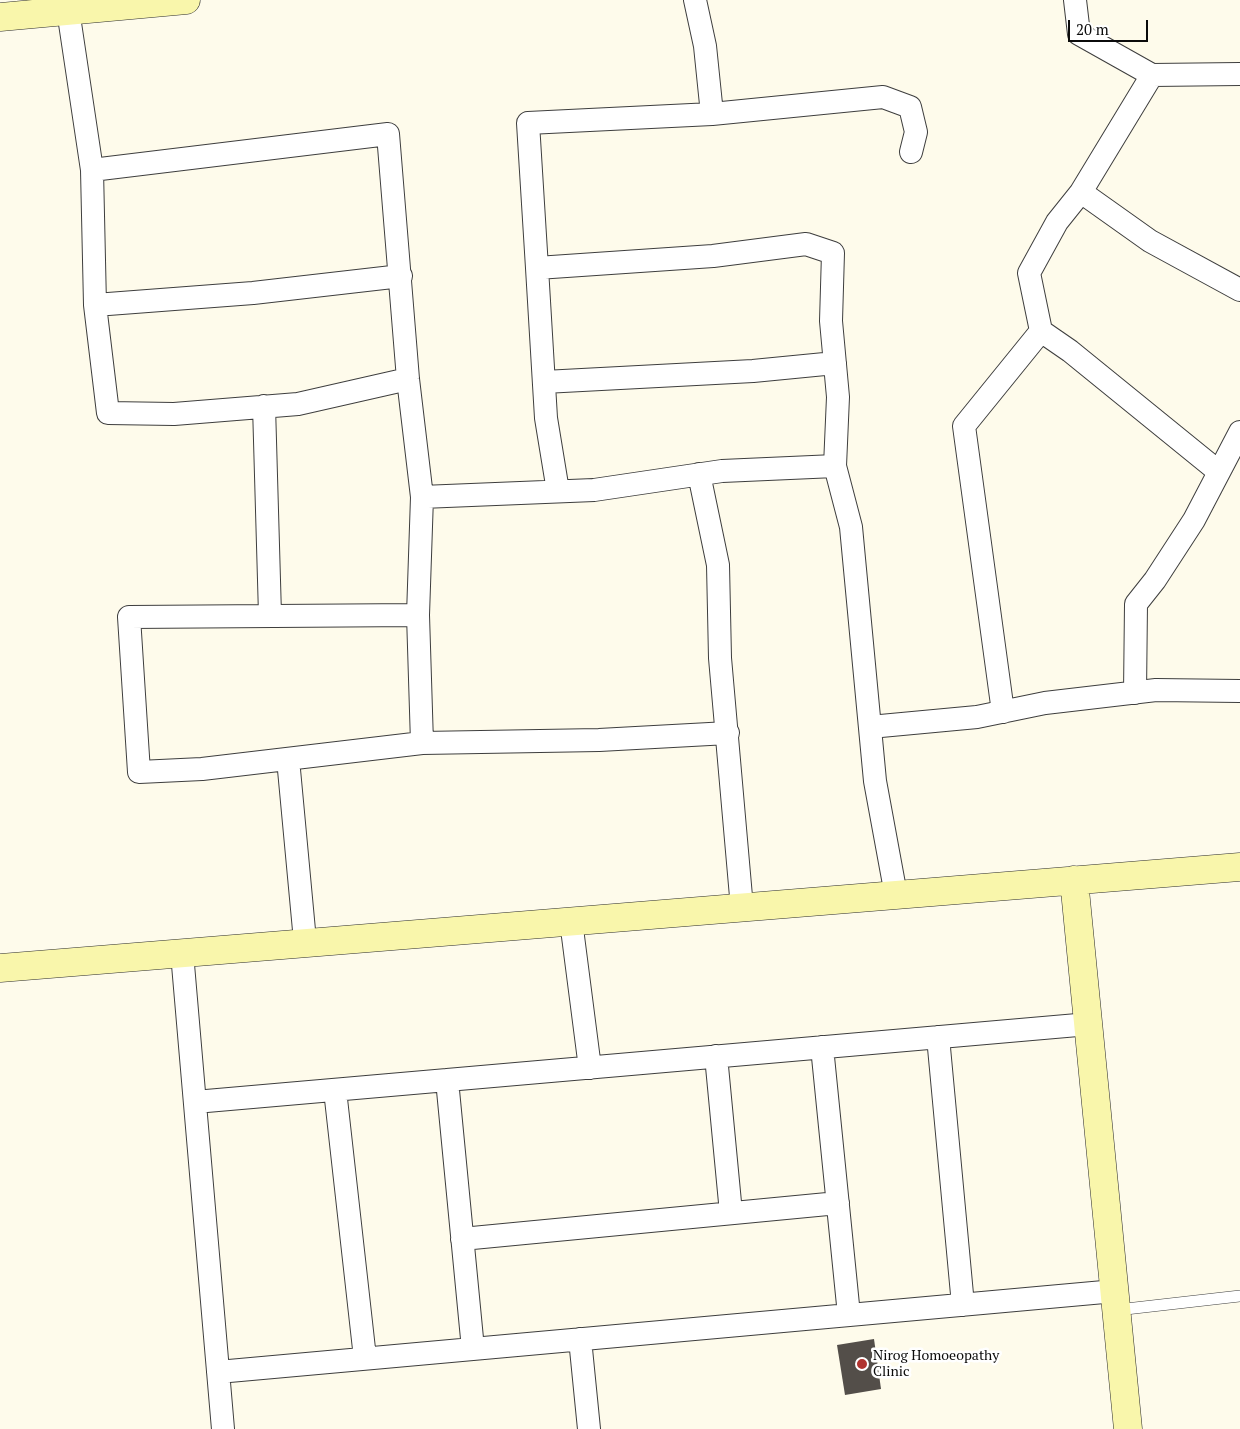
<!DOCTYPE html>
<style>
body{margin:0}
#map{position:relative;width:1240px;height:1429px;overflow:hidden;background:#fefbeb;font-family:"PT Serif",serif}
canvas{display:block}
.scale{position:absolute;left:1068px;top:20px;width:80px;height:22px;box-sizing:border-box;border:2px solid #0b0b0b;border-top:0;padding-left:6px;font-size:15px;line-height:18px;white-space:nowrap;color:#0b0b0b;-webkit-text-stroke:4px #fff;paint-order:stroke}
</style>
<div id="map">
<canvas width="1240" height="1429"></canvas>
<div class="scale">20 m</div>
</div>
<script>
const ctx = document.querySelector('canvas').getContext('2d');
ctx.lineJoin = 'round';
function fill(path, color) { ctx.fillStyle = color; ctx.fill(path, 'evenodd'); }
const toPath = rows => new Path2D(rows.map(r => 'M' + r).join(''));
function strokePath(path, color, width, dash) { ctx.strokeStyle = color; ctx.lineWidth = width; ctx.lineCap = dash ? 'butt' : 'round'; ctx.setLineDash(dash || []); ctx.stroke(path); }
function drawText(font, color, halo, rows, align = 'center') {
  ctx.font = font + ' "PT Serif",serif'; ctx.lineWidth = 5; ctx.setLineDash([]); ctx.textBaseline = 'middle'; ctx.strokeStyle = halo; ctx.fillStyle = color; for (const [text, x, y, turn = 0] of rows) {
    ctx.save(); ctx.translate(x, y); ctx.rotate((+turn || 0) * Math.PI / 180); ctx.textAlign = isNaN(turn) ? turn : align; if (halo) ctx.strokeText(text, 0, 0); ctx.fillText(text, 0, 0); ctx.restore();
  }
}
const building = toPath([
 [874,1339,881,1389,845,1395,837,1345]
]);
const lane = toPath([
 [1117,1310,1240,1296]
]);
const street = toPath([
 [695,0,705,46,712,114,883,97,910,107,916,132,911,152],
 [1075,0,1079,34,1152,75,1240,74],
 [68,10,92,170,95,305,108,413,174,414,298,404,408,379],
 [92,170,388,134,408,379,422,497,418,615,422,743],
 [1081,192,1152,75],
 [537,268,528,123,712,114],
 [95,305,253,293,401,276],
 [1041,331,1070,351,1219,472],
 [544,382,753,371,835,363],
 [264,406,270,615],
 [699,474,718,565,720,658,742,908],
 [558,491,546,418,537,268,713,256,806,244,833,253,831,321,838,397,835,466,851,527,875,781,896,895],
 [422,497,594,490,722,471,835,466],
 [418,615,129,617,139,772,202,769,422,743,599,740,728,733],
 [1135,693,1136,604,1155,580,1194,520,1240,432],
 [1003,712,964,426,1041,331,1029,273,1057,222,1081,192,1150,241,1240,290],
 [870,727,977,717,1045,703,1156,690,1240,691],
 [288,759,305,941],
 [571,921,590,1068],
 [182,953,223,1429],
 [938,1037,963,1305],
 [822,1047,849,1315],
 [716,1056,731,1213],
 [447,1080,473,1349],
 [335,1090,365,1358],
 [195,1102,1089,1024],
 [462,1239,838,1203],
 [580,1339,589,1429],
 [218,1372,1115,1291]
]);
const secondary = toPath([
 [0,17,186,0],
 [1074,880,1128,1429],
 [0,968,1240,867]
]);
const markers = [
 [862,1364,6,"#b0332f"]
];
const poiNames = [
 ["Nirog Homoeopathy",873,1356],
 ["Clinic",873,1372]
];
fill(building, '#534e49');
strokePath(lane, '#3e3e3e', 12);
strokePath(street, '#3e3e3e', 24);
strokePath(secondary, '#2d2d2d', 29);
strokePath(lane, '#fff', 11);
strokePath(street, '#fff', 22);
strokePath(secondary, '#f9f6ab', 28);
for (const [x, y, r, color] of markers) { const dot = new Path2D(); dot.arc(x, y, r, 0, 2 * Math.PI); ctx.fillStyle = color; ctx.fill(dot); strokePath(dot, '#fff', 2); }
drawText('14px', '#0b0b0b', '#fff', poiNames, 'left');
</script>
